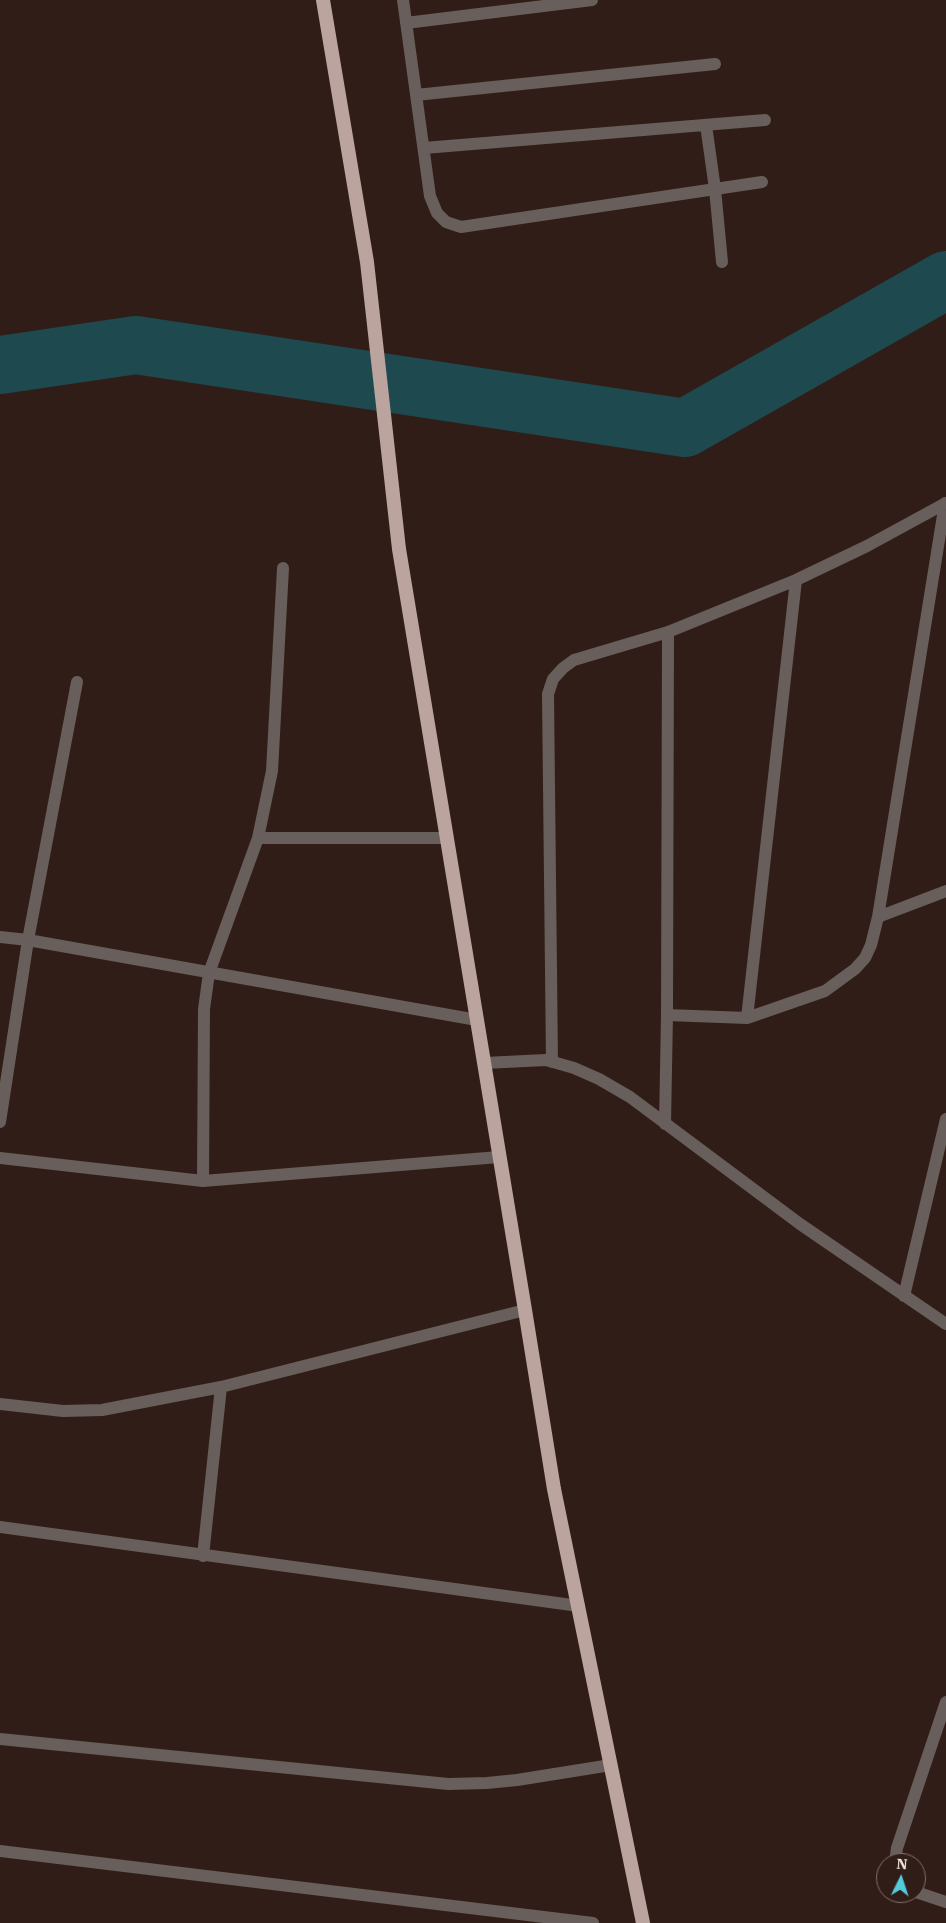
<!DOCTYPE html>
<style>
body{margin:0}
#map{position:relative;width:946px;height:1923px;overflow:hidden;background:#301d18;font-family:"IBM Plex Serif",serif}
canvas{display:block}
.north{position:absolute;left:876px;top:1853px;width:50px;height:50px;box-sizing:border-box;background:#301d18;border:1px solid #7e6e69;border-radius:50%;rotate:4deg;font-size:14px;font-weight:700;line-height:20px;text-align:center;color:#f4e7e3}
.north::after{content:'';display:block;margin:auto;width:18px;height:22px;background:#53cbda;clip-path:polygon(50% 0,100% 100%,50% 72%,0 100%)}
</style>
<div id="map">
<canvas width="946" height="1923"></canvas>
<div class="north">N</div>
</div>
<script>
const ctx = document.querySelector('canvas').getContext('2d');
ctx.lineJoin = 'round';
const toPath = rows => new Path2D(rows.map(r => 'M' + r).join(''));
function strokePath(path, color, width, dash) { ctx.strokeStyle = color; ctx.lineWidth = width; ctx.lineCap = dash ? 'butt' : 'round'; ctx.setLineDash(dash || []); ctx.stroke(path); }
const river = toPath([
 [0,365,136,345,685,428,946,280]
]);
const minor = toPath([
 [403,0,430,196,437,213,446,222,461,227,762,182],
 [406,23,592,0],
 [416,95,715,64],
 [706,125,715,189,722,262],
 [424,148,765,120],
 [258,838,447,838],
 [878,917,946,891],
 [0,937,28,940,477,1020],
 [667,1015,747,1018,825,991,855,969,865,958,871,945,878,917,945,503],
 [747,1018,796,580],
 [552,1062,548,694,553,679,563,668,574,660,668,632,796,580,867,546,946,503],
 [484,1063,546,1060,574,1068,599,1079,630,1097,800,1224,946,1324],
 [0,1122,28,940,77,682],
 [665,1124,667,1015,668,632],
 [0,1158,203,1181,499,1157],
 [203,1181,204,1009,209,973,258,838,272,771,283,568],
 [904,1296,946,1119],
 [0,1404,63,1411,102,1410,221,1387,525,1310],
 [0,1527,579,1606],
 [203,1556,221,1387],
 [0,1739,448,1784,487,1783,517,1780,611,1765],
 [0,1851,593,1923],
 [895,1863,897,1848,946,1702],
 [916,1892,946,1902]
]);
const trunk = toPath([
 [323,0,367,262,399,549,525,1310,554,1489,643,1923]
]);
strokePath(river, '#1e494f', 58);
strokePath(minor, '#685e5b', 12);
strokePath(trunk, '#bca49e', 14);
</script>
